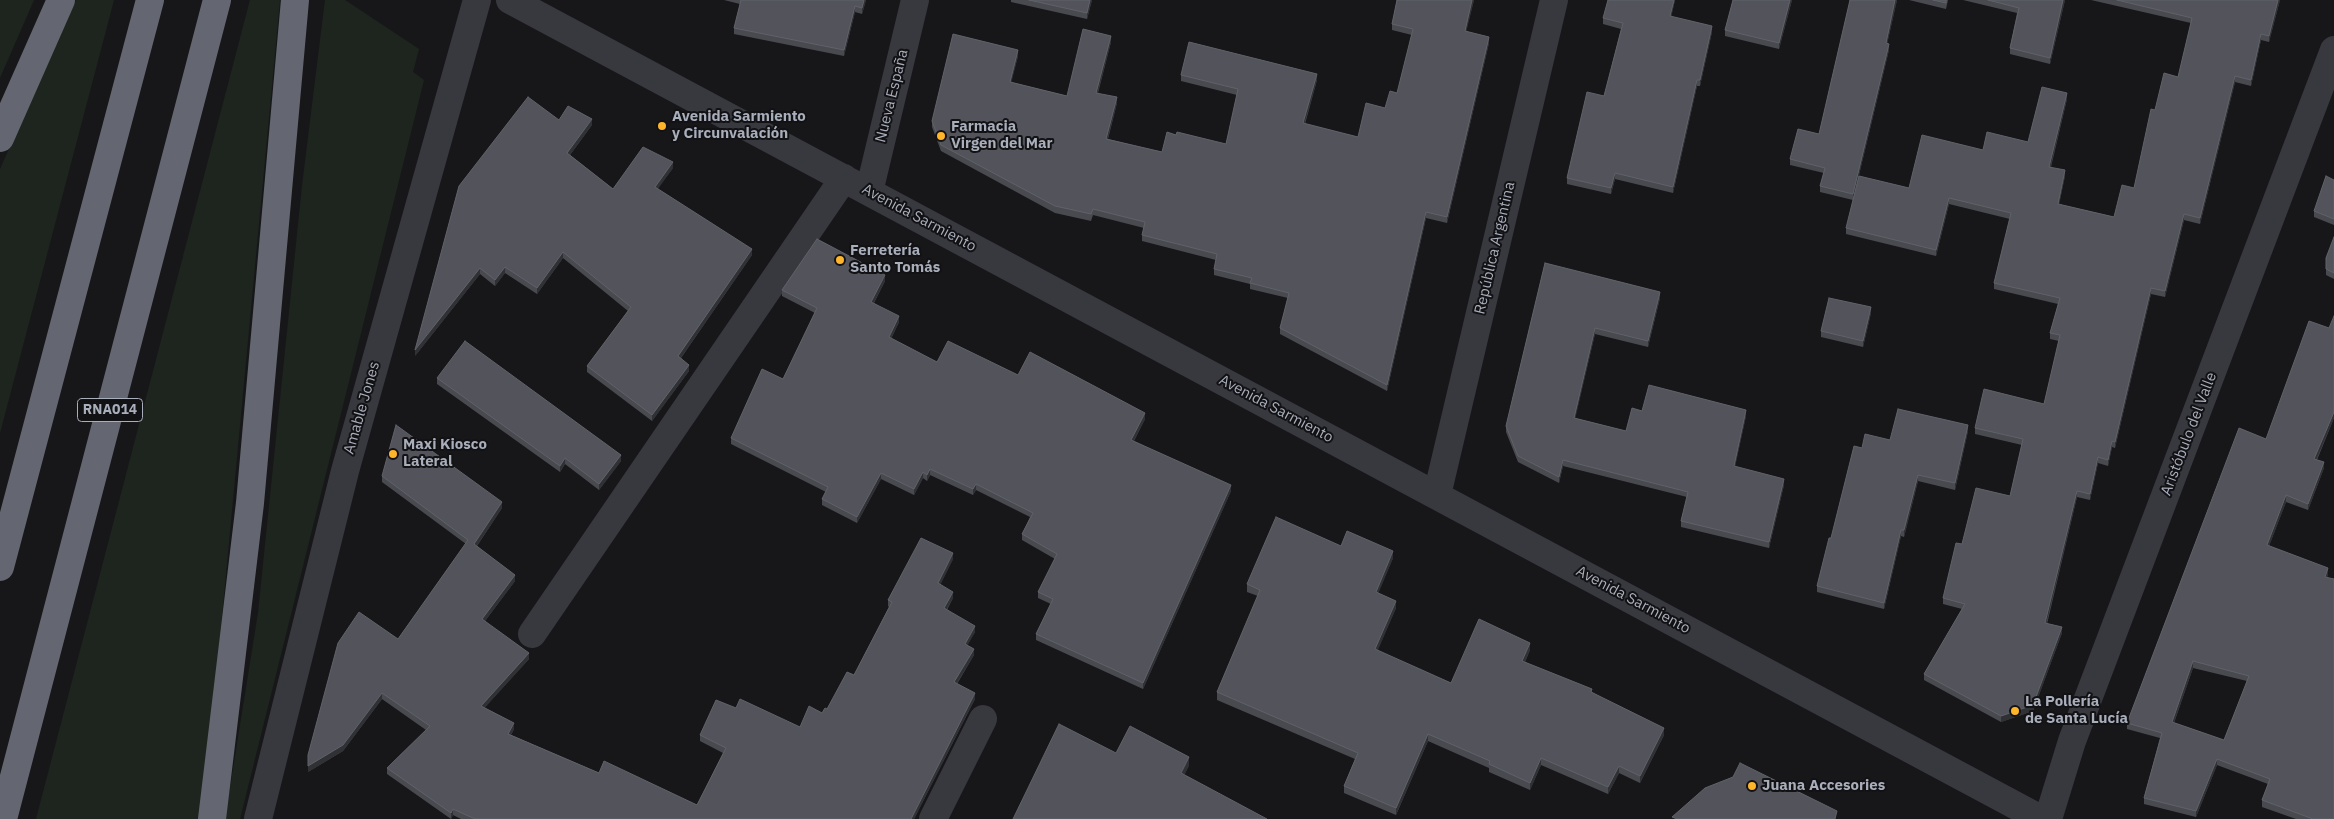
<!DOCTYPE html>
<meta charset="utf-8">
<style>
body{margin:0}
canvas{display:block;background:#17171a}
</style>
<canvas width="2334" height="819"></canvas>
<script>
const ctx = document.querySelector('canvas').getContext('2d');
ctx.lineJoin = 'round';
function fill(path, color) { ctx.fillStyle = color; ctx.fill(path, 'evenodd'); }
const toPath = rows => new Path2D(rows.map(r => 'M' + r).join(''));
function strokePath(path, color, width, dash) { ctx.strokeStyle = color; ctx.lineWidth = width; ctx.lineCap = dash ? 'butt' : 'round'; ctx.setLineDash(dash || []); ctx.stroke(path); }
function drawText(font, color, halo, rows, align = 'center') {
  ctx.font = font + ' "IBM Plex Sans",sans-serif'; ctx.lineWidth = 4; ctx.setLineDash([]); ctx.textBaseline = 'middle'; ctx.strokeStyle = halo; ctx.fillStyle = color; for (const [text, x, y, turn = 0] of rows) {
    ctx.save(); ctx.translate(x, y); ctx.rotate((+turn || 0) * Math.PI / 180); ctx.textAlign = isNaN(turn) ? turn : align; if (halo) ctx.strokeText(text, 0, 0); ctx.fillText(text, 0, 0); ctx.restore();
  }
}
const green = toPath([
 [0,0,34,0,0,78],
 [76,0,114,0,0,433,0,169],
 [250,0,280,0,218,659,201,819,36,819],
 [325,0,345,0,419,49,413,72,424,80,240,819,225,819,258,613,302,186]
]);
const minor = toPath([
 [510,0,2041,819],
 [869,192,915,0],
 [1437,495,1554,0],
 [532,634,844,178],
 [933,819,983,719],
 [2048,819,2072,741,2334,50]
]);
const tertiary = toPath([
 [258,819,345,471,477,0]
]);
const motorway = toPath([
 [0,138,61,0],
 [0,567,150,0],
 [3,819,217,0],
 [212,819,250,503,295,0]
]);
const wall = toPath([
 [724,0,866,0,862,14,855,12,844,56,734,34,734,28,740,4],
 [1011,0,1092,0,1087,19,1011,2],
 [1397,0,1474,0,1466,31,1489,43,1447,223,1426,218,1387,391,1280,334,1280,328,1288,298,1250,289,1250,284,1214,275,1214,269,1216,260,1142,241,1142,235,1144,228,1093,215,1091,221,1055,213,941,151,932,127,932,121,1018,56,1011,82,1067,96,1111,42,1098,93,1117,103,1108,139,1162,152,1226,144,1237,95,1181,81,1181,75,1317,80,1305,124,1358,137,1385,108,1397,93,1412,35,1392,30,1392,24],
 [1675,0,1671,17,1712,32,1700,86,1697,86,1673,193,1615,179,1611,194,1567,184,1567,178,1604,96,1621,29,1603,24,1603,18],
 [1733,0,1792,0,1779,49,1725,36,1725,30],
 [1850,0,1897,0,1887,44,1889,50,1853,200,1820,192,1820,186,1824,173,1790,165,1790,159,1819,134],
 [1909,0,1948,0,1946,9],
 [1963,0,2065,0,2050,64,2010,54,2010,48,2017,13],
 [2091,0,2280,0,2269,42,2261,40,2251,86,2235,82,2200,224,2184,220,2165,297,2151,294,2115,448,2112,447,2108,466,2098,463,2090,500,2077,497,2047,624,2062,633,2033,711,2001,722,1924,680,1924,674,1962,609,1943,604,1943,598,1962,544,2010,496,2022,445,1975,434,1975,428,2044,404,2059,341,2050,339,2050,333,2058,304,1994,289,1994,283,2010,219,1949,204,1936,256,1846,234,1846,228,1909,188,1983,150,2028,142,2067,99,2051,167,2065,176,2059,204,2114,217,2134,188,2155,110,2178,77,2191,23],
 [559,120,592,125,570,155,613,189,673,168,657,189,752,255,681,358,689,371,652,421,587,372,587,366,628,311,563,258,537,294,505,273,495,286,480,274,415,356],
 [2334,180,2334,225,2314,217,2314,211],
 [2334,237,2334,279,2326,275,2326,258],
 [1545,263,1660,298,1648,347,1595,334,1575,418,1626,431,1642,411,1746,416,1735,466,1784,485,1769,548,1681,527,1681,521,1687,497,1563,466,1559,483,1518,462,1506,432,1506,426],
 [885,281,874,303,899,322,891,339,937,362,1018,375,1145,419,1134,441,1231,491,1143,689,1036,640,1036,634,1051,604,1038,598,1038,592,1055,559,1022,540,1022,534,1030,517,976,490,973,495,930,475,927,481,923,478,914,495,881,479,857,523,822,505,822,499,826,492,731,444,731,438,783,379,815,313,782,296,782,290],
 [1871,313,1863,347,1821,337,1821,331],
 [2334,316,2334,418,2317,460,2324,468,2308,510,2286,502,2269,546,2328,575,2327,577,2334,819,2296,819,2262,807,2262,800,2268,784,2217,765,2196,817,2144,804,2144,798,2160,738,2127,729,2127,723,2266,439,2329,328],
 [2193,668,2247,681,2224,740,2174,723],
 [437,378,621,461,599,490,565,464,560,472,437,384],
 [1968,431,1955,490,1918,481,1904,537,1901,536,1884,609,1817,592,1817,586,1831,538,1890,440],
 [382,476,502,508,477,546,515,581,485,621,529,659,484,708,514,729,511,735,599,773,697,805,723,753,700,741,700,735,736,708,800,727,822,713,827,709,854,675,889,607,888,606,888,600,953,559,940,585,953,598,947,610,975,632,967,645,974,655,957,684,975,699,914,819,461,819,453,815,451,819,387,774,387,768,426,730,382,699,343,751,308,772,398,639,466,544,382,482],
 [1341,546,1393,558,1378,593,1396,608,1377,651,1451,683,1530,650,1525,662,1592,692,1664,735,1640,783,1619,773,1608,794,1541,765,1530,790,1489,772,1489,768,1428,741,1396,815,1344,793,1344,786,1355,759,1217,700,1217,692,1258,596,1247,592,1247,584]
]);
const shadedWall = toPath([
 [864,0,866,0,862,14,862,8],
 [1090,0,1092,0,1087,19,1087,13],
 [1472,0,1474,0,1465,37,1465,31],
 [1674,0,1675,0,1670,22,1670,16],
 [1790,0,1792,0,1779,49,1779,43],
 [1895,0,1897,0,1886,49,1886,43],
 [2063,0,2065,0,2050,64,2050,58],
 [2278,0,2280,0,2269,42,2269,36],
 [855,6,855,12,844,56,844,50],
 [1712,26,1712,32,1700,86,1700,80],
 [2261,34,2261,40,2251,86,2251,80],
 [1111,36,1111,42,1096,99,1096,93],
 [1489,37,1489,43,1447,223,1447,217],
 [1889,44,1889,50,1853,200,1853,194],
 [1018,50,1018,56,1010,88,1010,82],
 [1317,74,1317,80,1303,129,1303,123],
 [2235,76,2235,82,2200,224,2200,218],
 [1697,80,1697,86,1673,193,1673,187],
 [2067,93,2067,99,2049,173,2049,167],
 [1117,97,1117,103,1106,145,1106,139],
 [592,119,592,125,567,159,567,153],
 [673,162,673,168,655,193,655,187],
 [2065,170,2065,176,2058,210,2058,204],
 [1615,173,1615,179,1611,194,1611,188],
 [1949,198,1949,204,1936,256,1936,250],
 [1426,212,1426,218,1387,391,1387,385],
 [2184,214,2184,220,2165,297,2165,291],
 [752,249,752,255,678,362,678,356],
 [563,252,563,258,537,294,537,288],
 [505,267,505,273,495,286,495,280],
 [480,268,480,274,415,356,415,350],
 [885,275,885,281,871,308,871,302],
 [2151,288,2151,294,2115,448,2115,442],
 [1660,292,1660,298,1648,347,1648,341],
 [1871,307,1871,313,1863,347,1863,341],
 [899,316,899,322,889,343,889,337],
 [1595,328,1595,334,1574,424,1574,418],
 [689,365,689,371,652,421,652,415],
 [1746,410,1746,416,1734,472,1734,466],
 [2334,412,2334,418,2314,465,2314,459],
 [1145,413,1145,419,1131,446,1131,440],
 [1968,425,1968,431,1955,490,1955,483],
 [2112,441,2112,447,2108,466,2108,460],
 [621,455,621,461,599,490,599,484],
 [2098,457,2098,463,2090,500,2090,494],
 [565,458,565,464,560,472,560,466],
 [1563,460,1563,466,1559,483,1559,477],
 [2324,462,2324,468,2308,510,2308,504],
 [930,469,930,475,927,481,927,475],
 [923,472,923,478,914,495,914,489],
 [881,473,881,479,857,523,857,517],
 [1918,475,1918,481,1904,537,1904,530],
 [1784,479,1784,485,1769,548,1769,542],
 [976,484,976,490,973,495,973,489],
 [1231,485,1231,491,1143,689,1143,683],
 [2077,491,2077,497,2045,629,2045,623],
 [2286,495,2286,502,2267,551,2267,545],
 [502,502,502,508,474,550,474,544],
 [1901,530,1901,536,1884,609,1884,603],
 [1393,551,1393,558,1376,599,1376,592],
 [953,553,953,559,938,589,938,583],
 [2328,568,2328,575,2325,583,2325,577],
 [515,575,515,581,482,625,482,619],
 [953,592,953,598,944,614,944,608],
 [1396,601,1396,608,1375,657,1375,649],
 [975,626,975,632,965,650,965,644],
 [2062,627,2062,633,2033,711,2001,722,2001,716],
 [1530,643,1530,650,1522,668,1522,661],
 [974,649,974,655,954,688,954,682],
 [529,653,529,659,481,712,481,706],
 [2193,661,2193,668,2172,728,2172,722],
 [382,693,382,699,343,751,308,772,308,766],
 [975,693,975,699,914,819,911,819],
 [514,723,514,729,508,740,508,734],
 [1664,728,1664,735,1640,783,1640,776],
 [1428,734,1428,741,1396,815,1396,808],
 [1189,757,1189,766,1181,782,1181,773],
 [1541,758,1541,765,1530,790,1530,783],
 [2217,759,2217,765,2196,817,2196,811],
 [1619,766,1619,773,1608,794,1608,787],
 [453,809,453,815,451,819,451,813]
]);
const building = toPath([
 [741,0,864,0,862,8,855,6,844,50,734,28,741,0],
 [1029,0,1090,0,1087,13,1029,0],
 [1397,0,1472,0,1465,31,1489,37,1447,217,1426,212,1387,385,1280,328,1289,293,1250,283,1252,278,1214,269,1217,254,1142,235,1145,222,1093,209,1091,214,1055,206,941,145,932,121,953,34,1018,50,1010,82,1067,96,1083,29,1111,36,1096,93,1117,97,1106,139,1162,152,1167,132,1176,135,1177,132,1226,144,1238,89,1181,75,1189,42,1317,74,1303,123,1358,137,1366,103,1385,108,1390,91,1397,93,1413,29,1392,24,1397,0],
 [1608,0,1674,0,1670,16,1712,26,1700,80,1697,80,1673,187,1615,173,1611,188,1567,178,1587,92,1604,96,1623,23,1603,18,1608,0],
 [1733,0,1790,0,1779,43,1725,30,1733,0],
 [1850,0,1895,0,1886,43,1889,44,1853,194,1820,186,1825,168,1790,159,1798,129,1819,134,1850,0],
 [1933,0,1946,0,1946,3,1933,0],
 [1988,0,2063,0,2050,58,2010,48,2019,8,1988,0],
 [2117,0,2278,0,2269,36,2261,34,2251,80,2235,76,2200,218,2184,214,2165,291,2151,288,2115,442,2112,441,2108,460,2098,457,2090,494,2077,491,2045,623,2062,627,2033,705,2001,716,1924,674,1965,604,1943,598,1956,543,1962,544,1976,488,2010,496,2023,439,1975,428,1984,389,2044,404,2060,335,2050,333,2060,298,1994,283,2011,213,1949,198,1936,250,1846,228,1859,176,1909,188,1922,135,1983,150,1987,132,2028,142,2042,87,2067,93,2049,167,2065,170,2058,204,2114,217,2122,185,2134,188,2151,109,2155,110,2164,73,2178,77,2192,18,2117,0],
 [528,97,559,120,568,106,592,119,567,153,613,189,643,147,673,162,655,187,752,249,678,356,689,365,652,415,587,366,631,307,563,252,537,288,505,267,495,280,480,268,415,350,459,186,528,97],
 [2326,176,2334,180,2334,219,2314,211,2326,176],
 [2334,237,2334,273,2326,269,2326,258,2334,237],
 [817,239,885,275,871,302,899,316,889,337,937,362,948,341,1018,375,1030,352,1145,413,1131,440,1231,485,1143,683,1036,634,1053,599,1038,592,1057,554,1022,534,1033,513,976,484,973,489,930,469,927,475,923,472,914,489,881,473,857,517,822,499,828,487,731,438,762,369,783,379,817,308,782,290,817,239],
 [1545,263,1660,292,1648,341,1595,328,1574,418,1626,431,1632,408,1642,411,1649,385,1746,410,1734,466,1784,479,1769,542,1681,521,1688,492,1563,460,1559,477,1518,456,1506,426,1545,263],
 [1829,298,1871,307,1863,341,1821,331,1829,298],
 [2334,316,2334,412,2314,459,2324,462,2308,504,2286,495,2267,545,2328,568,2325,577,2334,579,2334,819,2313,819,2262,800,2270,779,2217,759,2196,811,2144,798,2162,733,2127,723,2239,428,2266,439,2309,321,2329,328,2334,316],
 [2193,661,2249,676,2224,740,2172,722,2193,661],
 [465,341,621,455,599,484,565,458,560,466,437,378,465,341],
 [1898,409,1968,425,1955,483,1918,475,1904,530,1901,530,1884,603,1817,586,1829,538,1831,538,1854,446,1862,448,1865,434,1890,440,1898,409],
 [396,425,502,502,474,544,515,575,482,619,529,653,481,706,514,723,508,734,599,773,604,761,697,805,726,748,700,735,716,700,736,708,740,699,800,727,809,706,822,713,825,708,827,709,847,672,854,675,892,602,888,600,921,538,953,553,938,583,953,592,944,608,975,626,965,644,974,649,954,682,975,693,911,819,475,819,453,809,451,813,387,768,430,726,382,693,343,745,308,766,308,755,338,643,359,612,398,639,468,540,382,476,396,425],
 [1276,517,1341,546,1347,531,1393,551,1376,592,1396,601,1375,649,1451,683,1479,619,1530,643,1522,661,1592,689,1591,692,1664,728,1640,776,1619,766,1608,787,1541,758,1530,783,1489,764,1490,761,1428,734,1396,808,1344,786,1358,753,1217,692,1260,590,1247,584,1276,517],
 [1059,724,1116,753,1130,726,1189,757,1181,773,1267,819,1013,819,1059,724],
 [1740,763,1837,811,1835,819,1677,819,1672,817,1705,788,1733,777,1740,763]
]);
const markers = [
 [662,126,5,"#ffb52a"],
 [941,136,5,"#ffb52a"],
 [840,260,5,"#ffb52a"],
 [393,454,5,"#ffb52a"],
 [2015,711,5,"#ffb52a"],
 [1752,786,5,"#ffb52a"]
];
const shields = [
 [110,410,65]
];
const shieldNames = [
 ["RNA014",110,410]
];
const streetNames = [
 ["Nueva España",892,96,-76],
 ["Avenida Sarmiento",919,218,28],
 ["República Argentina",1495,248,-77],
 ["Amable Jones",362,408,-74],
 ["Avenida Sarmiento",1276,409,28],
 ["Aristóbulo del Valle",2189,434,-69],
 ["Avenida Sarmiento",1633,600,28]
];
const poiNames = [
 ["Avenida Sarmiento",672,117],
 ["y Circunvalación",672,134],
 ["Farmacia",951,127],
 ["Virgen del Mar",951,144],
 ["Ferretería",850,251],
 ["Santo Tomás",850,268],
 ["Maxi Kiosco",403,445],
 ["Lateral",403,462],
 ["La Pollería",2025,702],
 ["de Santa Lucía",2025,719],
 ["Juana Accesories",1762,786]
];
fill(green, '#1d251e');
strokePath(minor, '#38393f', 28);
strokePath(tertiary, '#38393f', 28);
strokePath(motorway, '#646771', 28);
fill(wall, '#484a4f');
fill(shadedWall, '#303135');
fill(building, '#53545b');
strokePath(building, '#60626a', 1);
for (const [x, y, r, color] of markers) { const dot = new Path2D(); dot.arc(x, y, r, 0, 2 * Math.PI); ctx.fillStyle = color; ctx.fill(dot); strokePath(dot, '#121215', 2); }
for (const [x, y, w] of shields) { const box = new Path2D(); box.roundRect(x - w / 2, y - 11.5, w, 23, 4); ctx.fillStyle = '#121215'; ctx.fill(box); strokePath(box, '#a9aebb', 1); }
drawText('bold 14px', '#a9aebb', null, shieldNames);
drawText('15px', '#a9aebb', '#121215', streetNames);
drawText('bold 15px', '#a9aebb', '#121215', poiNames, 'left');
</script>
